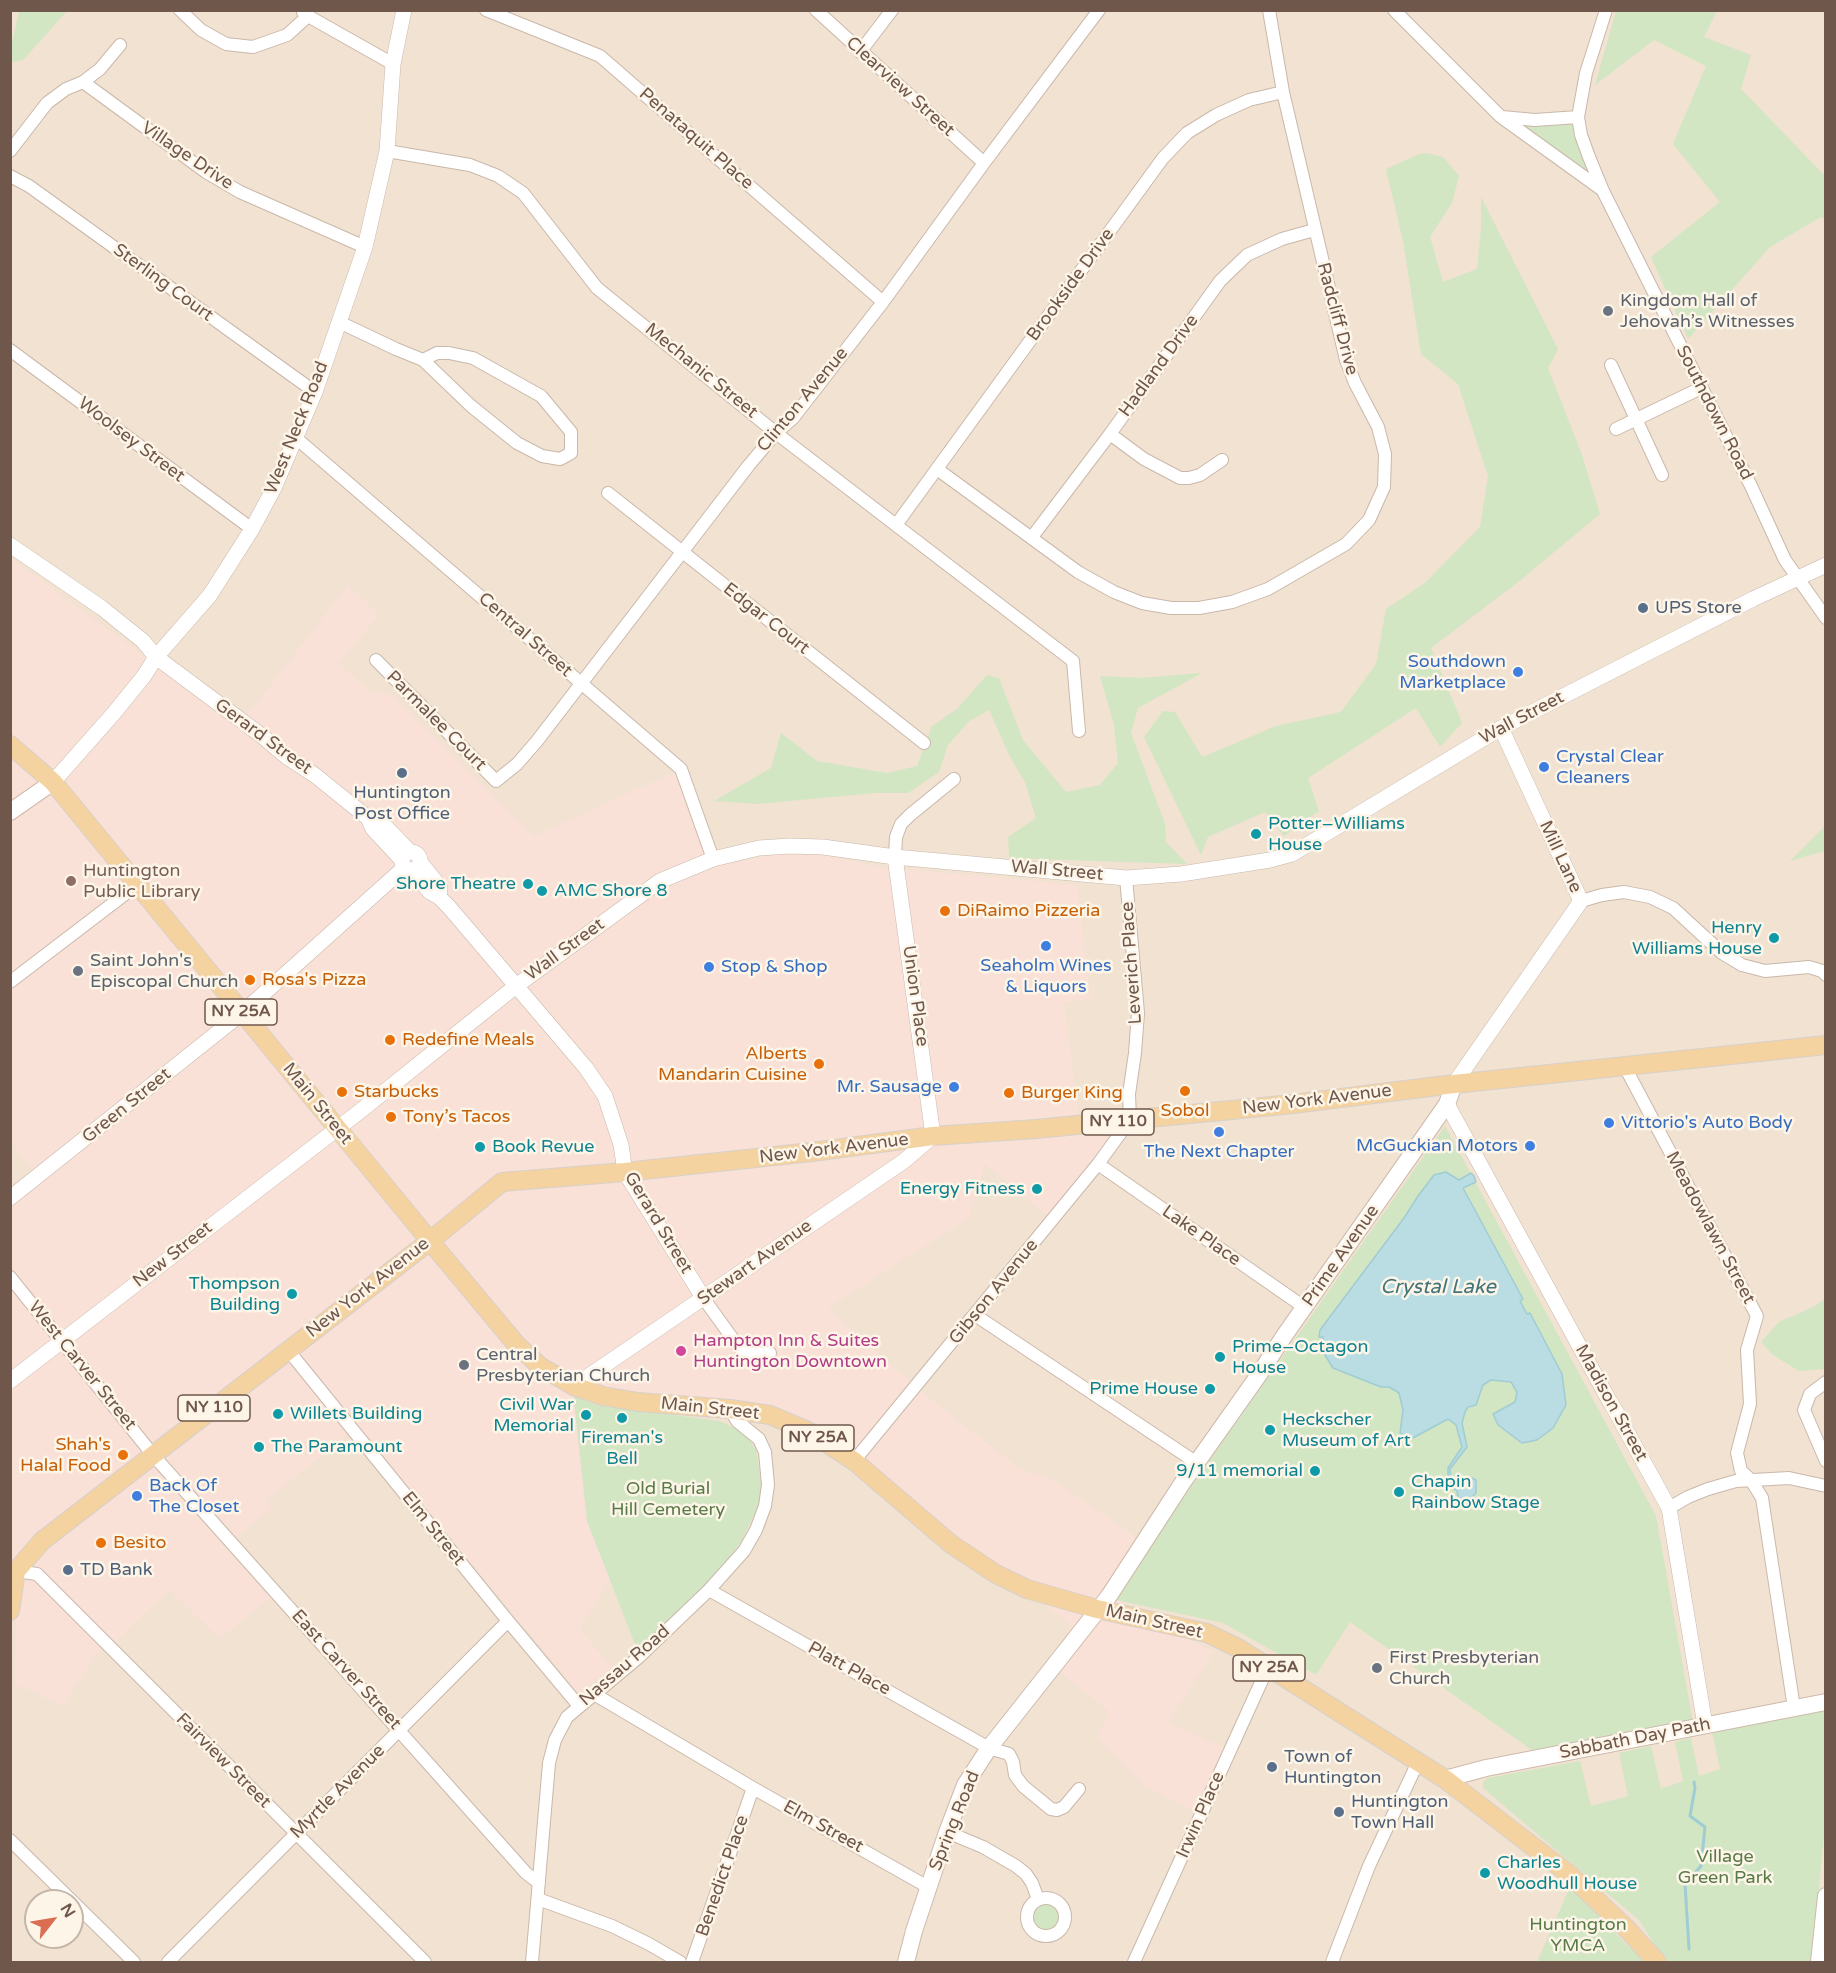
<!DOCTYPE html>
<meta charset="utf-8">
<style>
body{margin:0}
#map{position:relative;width:1836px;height:1973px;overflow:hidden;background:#faf1e3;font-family:"Varela Round",sans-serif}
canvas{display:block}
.frame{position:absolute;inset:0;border:12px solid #70574b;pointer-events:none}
.north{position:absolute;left:24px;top:1889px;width:60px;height:60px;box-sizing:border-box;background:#fdf5e8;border:2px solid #c5b6a9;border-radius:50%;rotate:59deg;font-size:16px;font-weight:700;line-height:24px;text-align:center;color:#70574b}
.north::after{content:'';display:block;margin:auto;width:21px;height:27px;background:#db6d51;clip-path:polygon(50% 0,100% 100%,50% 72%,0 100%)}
</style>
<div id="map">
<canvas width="1836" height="1973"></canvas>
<div class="frame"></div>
<div class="north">N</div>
</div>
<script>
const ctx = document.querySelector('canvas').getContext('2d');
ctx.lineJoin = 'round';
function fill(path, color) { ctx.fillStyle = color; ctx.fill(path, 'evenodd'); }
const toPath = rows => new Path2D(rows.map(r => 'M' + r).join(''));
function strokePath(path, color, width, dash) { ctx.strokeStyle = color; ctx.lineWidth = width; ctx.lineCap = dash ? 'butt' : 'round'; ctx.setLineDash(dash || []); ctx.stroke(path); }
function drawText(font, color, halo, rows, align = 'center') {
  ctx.font = font + ' "Varela Round",sans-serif'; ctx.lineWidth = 5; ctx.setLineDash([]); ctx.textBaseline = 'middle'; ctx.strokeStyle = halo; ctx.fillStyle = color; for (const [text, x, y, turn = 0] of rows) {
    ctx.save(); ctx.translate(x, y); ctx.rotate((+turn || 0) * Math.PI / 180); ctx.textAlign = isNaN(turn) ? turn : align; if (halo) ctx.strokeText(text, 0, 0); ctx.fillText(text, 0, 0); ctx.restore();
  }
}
const residential = toPath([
 [11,11,1825,11,1825,1962,11,1962],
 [36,1901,72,1901,72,1937,36,1937]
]);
const commercial = toPath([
 [11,558,239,726,348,584,379,615,339,663,371,692,393,695,534,836,681,769,725,864,780,854,823,855,881,867,1077,885,1091,998,1064,1003,1081,1134,1135,1128,1056,1224,985,1164,969,1218,828,1308,911,1383,1020,1469,1052,1479,1136,1537,1101,1593,1214,1652,1168,1722,1226,1749,1197,1812,1145,1787,1097,1737,1109,1712,1061,1673,1070,1624,854,1461,770,1415,574,1387,587,1521,610,1580,580,1628,612,1668,579,1694,358,1426,267,1500,272,1508,236,1538,281,1589,220,1639,169,1590,118,1640,99,1651,63,1706,15,1684,16,1571,11,1567,11,1206,41,1181,11,1143]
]);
const green = toPath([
 [19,11,67,11,23,60,11,62,11,47],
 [1616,11,1717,11,1704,37,1751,55,1741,89,1823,174,1825,172,1825,219,1821,217,1770,247,1688,339,1651,257,1720,202,1673,144,1706,66,1654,40,1595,85],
 [1512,122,1575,122,1595,182],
 [1427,153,1443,157,1459,176,1452,203,1430,237,1443,282,1477,269,1481,228,1481,197,1558,349,1548,368,1582,455,1600,514,1517,583,1431,648,1462,723,1440,747,1416,708,1308,778,1319,811,1284,836,1265,812,1208,837,1201,855,1144,737,1163,711,1175,712,1202,757,1276,726,1341,712,1376,664,1386,609,1425,583,1480,527,1488,476,1458,384,1421,354,1403,241,1386,169,1419,154],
 [1202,673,1138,708,1131,733,1165,824,1166,842,1187,864,1009,858,1008,837,1036,818,1025,782,1009,755,989,710,968,722,948,745,939,772,908,793,875,793,757,804,714,801,771,768,781,733,817,761,887,773,917,766,932,726,957,709,987,675,999,678,1023,740,1066,792,1100,785,1118,763,1114,725,1100,676,1142,678],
 [1825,826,1825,851,1790,861],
 [1445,1126,1656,1516,1693,1723,1532,1750,1350,1622,1316,1675,1223,1623,1112,1599],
 [1825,1299,1825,1369,1799,1371,1773,1355,1761,1342,1779,1322,1815,1306],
 [573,1393,596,1405,720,1421,745,1433,756,1450,761,1482,759,1504,741,1542,702,1592,638,1652,587,1521],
 [1825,1711,1825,1824,1812,1962,1656,1962,1659,1951,1639,1920,1483,1788,1483,1782,1488,1778,1580,1761,1591,1806,1628,1796,1619,1753,1651,1746,1661,1789,1683,1781,1675,1742,1691,1738,1699,1776,1720,1769,1712,1732],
 [1570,1887,1644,1962,1537,1962],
 '1029 1917a17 17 0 1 1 34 0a17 17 0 1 1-34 0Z'
]);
const water = toPath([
 [1446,1172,1459,1180,1471,1173,1474,1176,1476,1182,1463,1188,1523,1299,1520,1301,1527,1314,1530,1313,1562,1374,1566,1405,1553,1428,1537,1440,1522,1443,1498,1425,1493,1414,1515,1402,1517,1392,1511,1382,1491,1380,1483,1385,1476,1405,1468,1407,1465,1412,1462,1423,1467,1447,1450,1469,1451,1483,1459,1488,1469,1477,1476,1480,1476,1493,1470,1499,1458,1498,1457,1491,1448,1485,1448,1468,1462,1447,1456,1425,1448,1419,1411,1439,1400,1433,1403,1410,1399,1393,1389,1387,1381,1387,1333,1368,1323,1352,1325,1351,1323,1337,1319,1337,1320,1330,1404,1218,1418,1196,1434,1175,1446,1172]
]);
const stream = toPath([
 [1689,1949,1685,1884,1701,1866,1705,1827,1690,1816,1695,1788,1694,1782]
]);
const minor = toPath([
 [180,10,201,30,226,44,253,47,287,35,308,16],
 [486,10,600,56,883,302],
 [816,10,984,163],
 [1394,10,1501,117,1601,189],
 [1606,10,1586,73,1578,117,1581,135,1589,157,1603,191,1751,486,1785,560,1826,618],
 [303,12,308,16,393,64],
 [860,52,892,10],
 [83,82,206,172,240,192,365,247],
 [1502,117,1535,120,1578,117],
 [10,151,47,103,66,89,83,82,100,69,120,45],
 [387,151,470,165,498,176,523,193,597,288,776,433,1073,661,1079,731],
 [10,176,29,186,315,392],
 [339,322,396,349,423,360],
 [10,350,252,529],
 [437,353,449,353,473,358,541,396,571,432,571,453,560,459,542,456,517,443,471,406,423,360,437,353],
 [1611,365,1662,475],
 [1616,429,1701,388],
 [1110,434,1144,459,1180,478,1189,478,1200,475,1222,460],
 [296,438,681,769,713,859],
 [937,469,1078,572,1114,592,1142,603,1171,608,1199,608,1232,602,1268,589,1346,544,1369,520,1384,487,1385,454,1378,427,1355,383,1346,360,1283,92,1269,10],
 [608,493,924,743],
 [896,525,1163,158,1187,133,1216,115,1249,100,1283,92],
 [1032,537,1110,434,1220,281,1247,255,1282,239,1314,230],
 [376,660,496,781,517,764,537,741,749,465,776,433,793,418,883,302,984,163,1099,10],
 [895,857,896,837,901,824,910,815,954,779],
 [1581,901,1602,895,1624,892,1650,897,1673,908,1722,953,1742,965,1765,971,1809,967,1822,971,1826,975],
 [10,982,137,885],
 [1625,1067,1757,1316,1747,1350,1750,1404,1737,1453,1741,1471,1751,1480,1762,1498,1794,1708],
 [1098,1164,1304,1307],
 [10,1277,153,1455,526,1873,539,1883],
 [704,1299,738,1346,746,1354,770,1353],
 [975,1315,1197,1463],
 [288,1350,508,1621,579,1706],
 [1826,1382,1810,1394,1804,1410,1826,1461],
 [854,1461,1098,1164,1130,1120,1129,1094,1135,1053,1138,1013,1126,878],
 [1669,1508,1688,1497,1708,1489,1736,1481,1789,1478,1826,1486],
 [16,1571,37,1574,425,1962],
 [709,1590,989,1748,1009,1754,1013,1762,1015,1775,1023,1786,1051,1809,1057,1810,1064,1807,1079,1789],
 [594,1694,753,1788,928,1887],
 [947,1832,983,1847,1016,1866,1026,1874,1032,1883,1038,1899],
 [10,1840,134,1962],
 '1027 1917a19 19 0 1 1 38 0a19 19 0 1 1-38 0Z',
 [538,1899,612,1926,649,1944,680,1962],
 [168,1962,508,1621],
 [532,1962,549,1763,555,1740,567,1717,639,1657,709,1590,744,1551,756,1530,765,1506,768,1485,765,1452,759,1439,737,1421,730,1409],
 [692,1962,753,1788],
 [1134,1962,1268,1667],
 [1332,1962,1369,1866,1418,1762]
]);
const tertiary = toPath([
 [10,545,102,608,143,641,156,657,262,736,287,757,316,776,368,818,373,829,402,860],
 [53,782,114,713,144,676,156,657,210,595,252,529,274,488,315,392,365,247,387,151,393,64,404,10],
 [368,818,379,820,410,852],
 '402 861a9 9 0 1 1 18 0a9 9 0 1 1-18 0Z',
 [420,862,440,887,439,897],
 [411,870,430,892,439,897,449,907,586,1068,605,1096,621,1145,625,1172,704,1299],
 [1454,1084,1581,901,1501,728],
 [1447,1104,1610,1402],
 [10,1198,242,1013,405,867],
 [10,1381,359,1112,516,986,660,881,713,859,759,848,790,846,823,847,895,857,1126,878,1181,874,1270,860,1292,854,1501,728,1753,599,1826,565],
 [574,1386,904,1161,933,1136,895,857],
 [1611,1403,1669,1508,1705,1725]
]);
const secondary = toPath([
 [10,812,53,782],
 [1445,1779,1486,1768,1826,1702],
 [906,1962,914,1931,947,1832,965,1785,989,1748,1109,1596,1183,1482,1258,1376,1284,1336,1447,1104,1454,1084],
 [1819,1962,1826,1896]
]);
const primary = toPath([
 [10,745,53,782,430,1241,516,1344,541,1367,574,1386,603,1396,638,1402,730,1409,770,1415,808,1431,854,1461,951,1544,996,1574,1027,1589,1097,1609,1207,1633,1238,1648,1445,1779,1570,1875,1627,1929,1657,1962],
 [10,1611,16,1571,42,1541,430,1241,502,1182,625,1172,812,1152,933,1136,1036,1129,1293,1104,1454,1084,1826,1045]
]);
const markers = [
 [1608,311,6,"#6b7280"],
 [1643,608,6,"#5c6f8a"],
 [1518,672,6,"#3f7fe0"],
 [1544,767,6,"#3f7fe0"],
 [402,773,6,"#5c6f8a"],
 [1256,834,6,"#0f9aa8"],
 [71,881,6,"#8d6e63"],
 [528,884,6,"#0f9aa8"],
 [542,891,6,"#0f9aa8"],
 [945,911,6,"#e8710a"],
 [1774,938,6,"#0f9aa8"],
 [1046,946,6,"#3f7fe0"],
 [709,967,6,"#3f7fe0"],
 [78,971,6,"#6b7280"],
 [250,980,6,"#e8710a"],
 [390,1040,6,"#e8710a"],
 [819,1064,6,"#e8710a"],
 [954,1087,6,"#3f7fe0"],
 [1185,1091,6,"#e8710a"],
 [342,1092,6,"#e8710a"],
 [1009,1093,6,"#e8710a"],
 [391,1117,6,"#e8710a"],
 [1609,1123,6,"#3f7fe0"],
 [1219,1132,6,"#3f7fe0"],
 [1530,1146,6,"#3f7fe0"],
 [480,1147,6,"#0f9aa8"],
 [1037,1189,6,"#0f9aa8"],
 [292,1294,6,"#0f9aa8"],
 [681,1351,6,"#d1479c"],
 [1220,1357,6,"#0f9aa8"],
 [464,1365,6,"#6b7280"],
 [1210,1389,6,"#0f9aa8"],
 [278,1414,6,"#0f9aa8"],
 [586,1415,6,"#0f9aa8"],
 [622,1418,6,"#0f9aa8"],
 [1270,1430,6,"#0f9aa8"],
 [259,1447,6,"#0f9aa8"],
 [123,1455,6,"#e8710a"],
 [1315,1471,6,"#0f9aa8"],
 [1399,1492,6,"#0f9aa8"],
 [137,1496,6,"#3f7fe0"],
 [101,1543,6,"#e8710a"],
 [68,1570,6,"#5c6f8a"],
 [1377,1668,6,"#6b7280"],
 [1272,1767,6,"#5c6f8a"],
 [1339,1812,6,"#5c6f8a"],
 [1485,1873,6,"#0f9aa8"]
];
const shields = [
 [241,1012,72],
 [1118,1122,72],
 [214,1408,72],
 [818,1438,72],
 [1269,1668,72]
];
const shieldNames = [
 ["NY 25A",241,1012],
 ["NY 110",1118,1122],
 ["NY 110",214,1408],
 ["NY 25A",818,1438],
 ["NY 25A",1269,1668]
];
const streetNames = [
 ["Clearview Street",900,87,42],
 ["Penataquit Place",696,139,41],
 ["Village Drive",187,156,34],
 ["Sterling Court",163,283,36],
 ["Brookside Drive",1071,285,-54],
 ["Radcliff Drive",1337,319,75],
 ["Hadland Drive",1159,366,-54],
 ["Mechanic Street",701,371,39],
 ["Clinton Avenue",803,400,-50],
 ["Southdown Road",1714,413,63],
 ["West Neck Road",297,428,-68],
 ["Woolsey Street",131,440,37],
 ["Edgar Court",766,619,38],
 ["Central Street",525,635,41],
 ["Wall Street",1522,718,-28],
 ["Parmalee Court",436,721,45],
 ["Gerard Street",263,737,36],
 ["Mill Lane",1560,857,65],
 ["Wall Street",1057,871,5],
 ["Wall Street",565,950,-36],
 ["Leverich Place",1132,963,-94],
 ["Union Place",915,996,82],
 ["New York Avenue",1317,1100,-7],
 ["Main Street",317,1104,51],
 ["Green Street",127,1106,-39],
 ["New York Avenue",834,1149,-7],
 ["Gerard Street",658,1223,59],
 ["Meadowlawn Street",1710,1228,62],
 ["Lake Place",1201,1236,35],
 ["New Street",173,1255,-38],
 ["Prime Avenue",1341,1256,-55],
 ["Stewart Avenue",755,1263,-35],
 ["New York Avenue",368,1288,-38],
 ["Gibson Avenue",994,1292,-51],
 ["West Carver Street",82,1366,51],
 ["Madison Street",1611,1403,61],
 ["Main Street",710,1409,6],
 ["Elm Street",433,1529,51],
 ["Main Street",1154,1622,13],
 ["Nassau Road",625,1666,-41],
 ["Platt Place",849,1669,29],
 ["East Carver Street",346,1670,48],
 ["Sabbath Day Path",1635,1739,-11],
 ["Fairview Street",223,1761,45],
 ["Myrtle Avenue",338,1792,-45],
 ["Irwin Place",1201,1815,-66],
 ["Spring Road",955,1821,-68],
 ["Elm Street",823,1827,29],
 ["Benedict Place",723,1876,-71]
];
const worshipNames = [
 ["Kingdom Hall of",1620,301],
 ["Jehovah’s Witnesses",1620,322],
 ["Saint John's",90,961],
 ["Episcopal Church",90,982],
 ["Central",476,1355],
 ["Presbyterian Church",476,1376],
 ["First Presbyterian",1389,1658],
 ["Church",1389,1679]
];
const serviceNames = [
 ["UPS Store",1655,608],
 ["Huntington",402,793,"center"],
 ["Post Office",402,814,"center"],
 ["TD Bank",80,1570],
 ["Town of",1284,1757],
 ["Huntington",1284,1778],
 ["Huntington",1351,1802],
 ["Town Hall",1351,1823]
];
const shopNames = [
 ["Southdown",1506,662,"right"],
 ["Marketplace",1506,683,"right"],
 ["Crystal Clear",1556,757],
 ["Cleaners",1556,778],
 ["Seaholm Wines",1046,966,"center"],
 ["& Liquors",1046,987,"center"],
 ["Stop & Shop",721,967],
 ["Mr. Sausage",942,1087,"right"],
 ["Vittorio's Auto Body",1621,1123],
 ["McGuckian Motors",1518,1146,"right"],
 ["The Next Chapter",1219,1152,"center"],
 ["Back Of",149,1486],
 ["The Closet",149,1507]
];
const cultureNames = [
 ["Potter–Williams",1268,824],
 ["House",1268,845],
 ["Shore Theatre",516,884,"right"],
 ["AMC Shore 8",554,891],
 ["Henry",1762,928,"right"],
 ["Williams House",1762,949,"right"],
 ["Book Revue",492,1147],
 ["Energy Fitness",1025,1189,"right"],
 ["Thompson",280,1284,"right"],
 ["Building",280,1305,"right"],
 ["Prime–Octagon",1232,1347],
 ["House",1232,1368],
 ["Prime House",1198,1389,"right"],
 ["Civil War",574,1405,"right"],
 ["Memorial",574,1426,"right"],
 ["Willets Building",290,1414],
 ["Heckscher",1282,1420],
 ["Museum of Art",1282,1441],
 ["Fireman's",622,1438,"center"],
 ["Bell",622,1459,"center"],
 ["The Paramount",271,1447],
 ["9/11 memorial",1303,1471,"right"],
 ["Chapin",1411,1482],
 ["Rainbow Stage",1411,1503],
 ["Charles",1497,1863],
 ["Woodhull House",1497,1884]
];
const educationNames = [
 ["Huntington",83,871],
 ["Public Library",83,892]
];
const foodNames = [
 ["DiRaimo Pizzeria",957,911],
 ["Rosa's Pizza",262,980],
 ["Redefine Meals",402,1040],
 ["Alberts",807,1054,"right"],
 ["Mandarin Cuisine",807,1075,"right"],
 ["Starbucks",354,1092],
 ["Burger King",1021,1093],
 ["Sobol",1185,1111,"center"],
 ["Tony’s Tacos",403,1117],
 ["Shah's",111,1445,"right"],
 ["Halal Food",111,1466,"right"],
 ["Besito",113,1543]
];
const hotelNames = [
 ["Hampton Inn & Suites",693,1341],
 ["Huntington Downtown",693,1362]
];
const parkNames = [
 ["Old Burial",668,1489],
 ["Hill Cemetery",668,1510],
 ["Village",1725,1857],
 ["Green Park",1725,1878],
 ["Huntington",1578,1925],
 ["YMCA",1578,1946]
];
const waterNames = [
 ["Crystal Lake",1438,1288]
];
fill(residential, '#f1e2d2');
fill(commercial, '#fae1d7');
fill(green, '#d2e6c3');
fill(water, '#b9dde2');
strokePath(water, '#a0ccd3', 1.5);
strokePath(stream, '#a0ccd3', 3);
strokePath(minor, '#cab8aa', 14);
strokePath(tertiary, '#cab8aa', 16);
strokePath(secondary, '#cfbaab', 18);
strokePath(primary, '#d7d0cd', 20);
strokePath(minor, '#fff', 12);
strokePath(tertiary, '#fff', 15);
strokePath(secondary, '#fff', 16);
strokePath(primary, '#f4d3a0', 18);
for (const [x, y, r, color] of markers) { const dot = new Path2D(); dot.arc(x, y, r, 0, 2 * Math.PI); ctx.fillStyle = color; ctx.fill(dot); strokePath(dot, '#fdf5e8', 2); }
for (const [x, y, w] of shields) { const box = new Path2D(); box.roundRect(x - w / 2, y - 13, w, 26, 4.5); ctx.fillStyle = '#fdf5e8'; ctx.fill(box); strokePath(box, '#70574b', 1.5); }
drawText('bold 16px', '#70574b', null, shieldNames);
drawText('18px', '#70574b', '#fdf5e8', streetNames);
drawText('18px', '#5b616d', '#fdf5e8', worshipNames, 'left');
drawText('18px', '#4e5e75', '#fdf5e8', serviceNames, 'left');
drawText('18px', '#366cbe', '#fdf5e8', shopNames, 'left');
drawText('18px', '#0d838f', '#fdf5e8', cultureNames, 'left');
drawText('18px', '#785e54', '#fdf5e8', educationNames, 'left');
drawText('18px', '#c56008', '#fdf5e8', foodNames, 'left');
drawText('18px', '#b23c85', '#fdf5e8', hotelNames, 'left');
drawText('18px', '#577a47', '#fdf5e8', parkNames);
drawText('italic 20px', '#43737b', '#fdf5e8', waterNames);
</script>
